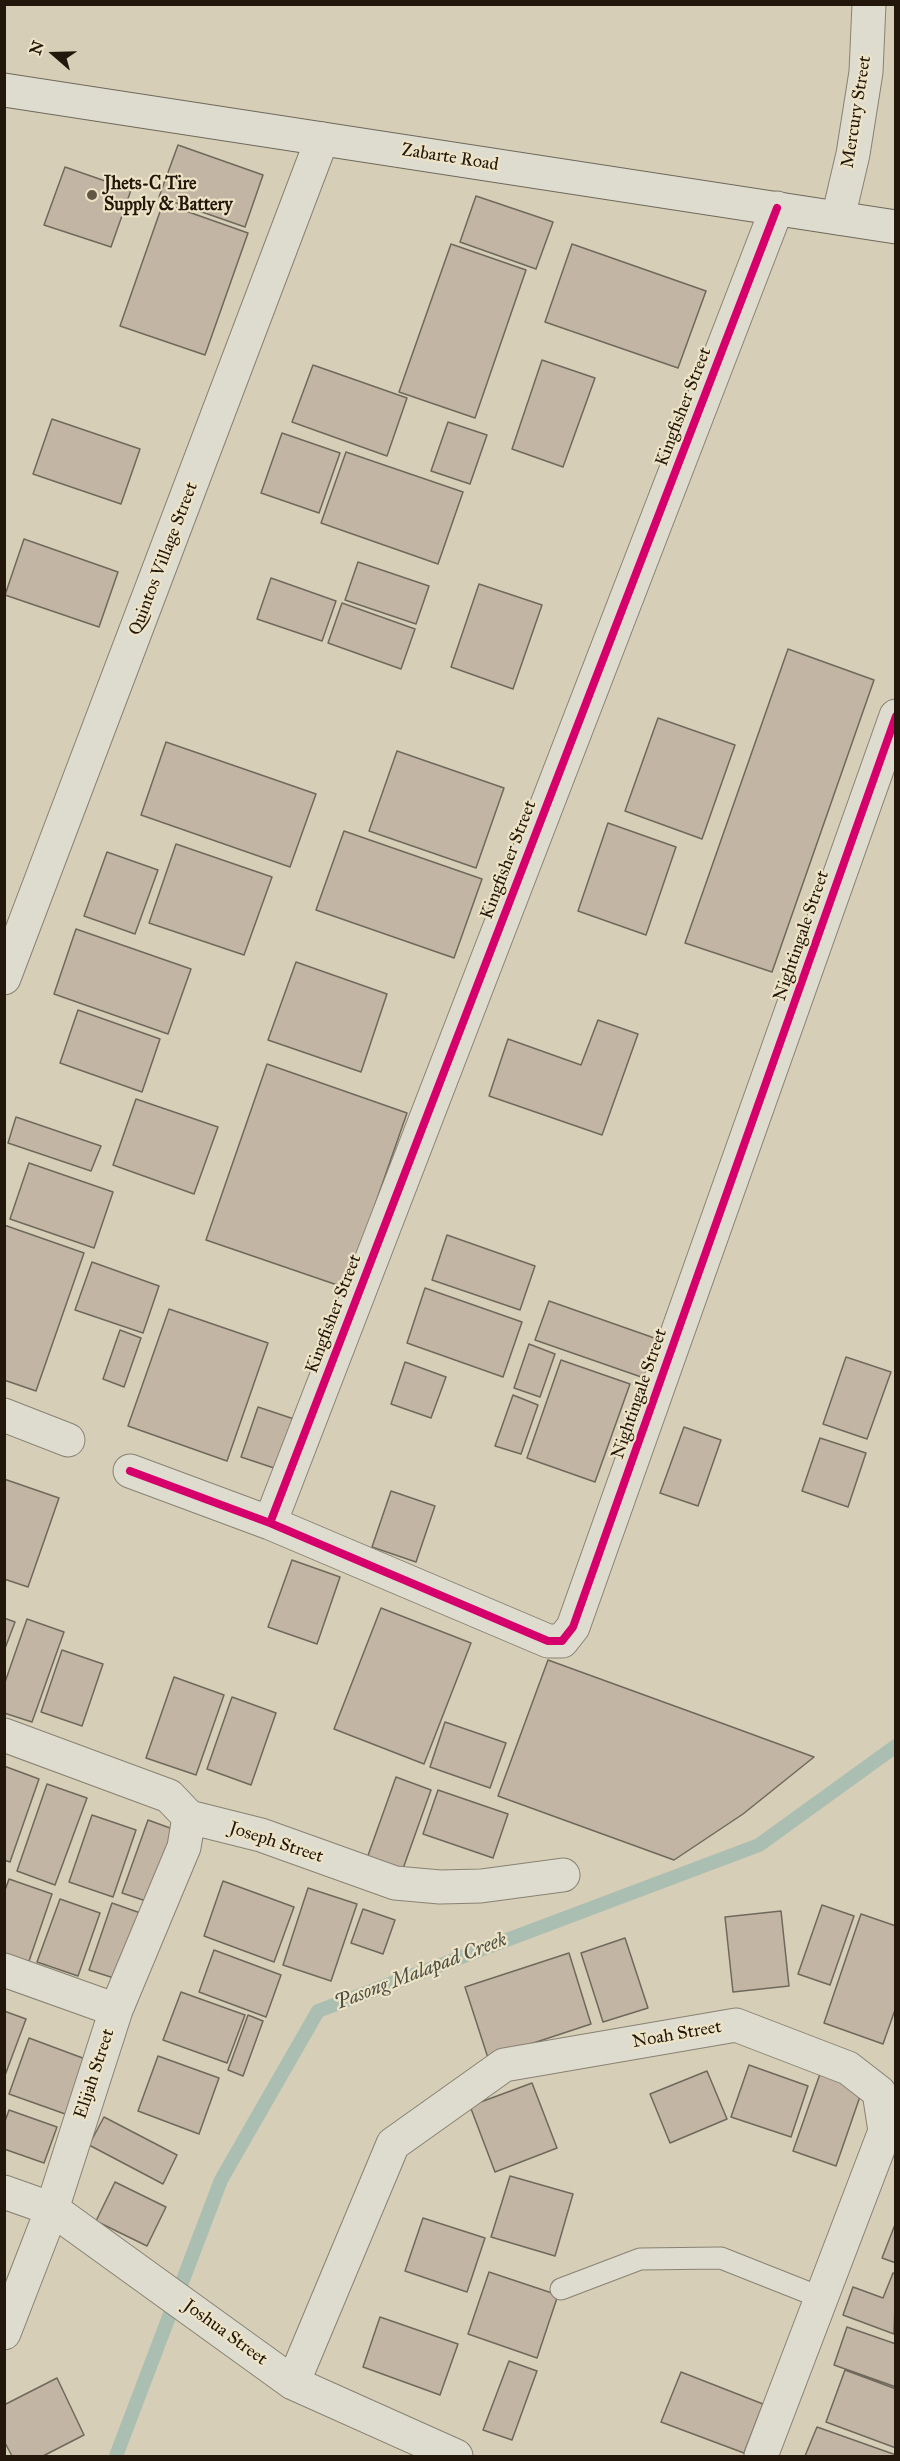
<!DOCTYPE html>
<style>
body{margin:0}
#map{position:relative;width:900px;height:2461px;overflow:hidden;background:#d6ceb6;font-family:"IM FELL Great Primer",serif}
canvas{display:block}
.frame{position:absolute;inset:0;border:6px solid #23170b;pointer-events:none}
.north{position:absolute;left:24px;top:24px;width:60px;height:60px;-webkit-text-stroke:4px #ede3c6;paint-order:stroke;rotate:290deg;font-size:16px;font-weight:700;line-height:24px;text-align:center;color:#23170b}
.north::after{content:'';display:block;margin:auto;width:21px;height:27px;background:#23170b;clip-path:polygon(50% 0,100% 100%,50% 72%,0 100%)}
</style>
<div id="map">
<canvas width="900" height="2461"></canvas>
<div class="frame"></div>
<div class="north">N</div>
</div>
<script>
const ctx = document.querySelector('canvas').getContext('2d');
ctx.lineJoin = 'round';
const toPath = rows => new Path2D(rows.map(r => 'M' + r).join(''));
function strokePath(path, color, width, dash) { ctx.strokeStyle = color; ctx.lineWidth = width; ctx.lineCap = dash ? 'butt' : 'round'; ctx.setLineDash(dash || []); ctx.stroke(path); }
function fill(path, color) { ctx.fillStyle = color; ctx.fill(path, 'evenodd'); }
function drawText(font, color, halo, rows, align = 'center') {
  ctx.font = font + ' "IM FELL Great Primer",serif'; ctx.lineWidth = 4.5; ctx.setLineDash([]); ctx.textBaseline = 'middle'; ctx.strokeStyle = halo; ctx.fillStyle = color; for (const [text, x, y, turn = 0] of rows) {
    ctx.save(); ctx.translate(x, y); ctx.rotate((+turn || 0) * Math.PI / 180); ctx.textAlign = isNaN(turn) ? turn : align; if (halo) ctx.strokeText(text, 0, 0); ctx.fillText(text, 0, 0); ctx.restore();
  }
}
const stream = toPath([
 [116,2456,221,2180,318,2011,759,1845,896,1746]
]);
const building = toPath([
 [178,145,263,175,245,227,159,197,178,145],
 [65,167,131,190,111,247,44,225,65,167],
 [476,196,553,222,536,269,460,242,476,196],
 [163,203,248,233,205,355,120,326,163,203],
 [451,244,526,270,475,418,399,392,451,244],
 [572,244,706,291,678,368,545,322,572,244],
 [542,360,595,378,563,467,512,449,542,360],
 [313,365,407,398,387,456,292,422,313,365],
 [52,419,140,449,121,504,33,474,52,419],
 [448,422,487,435,470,484,431,471,448,422],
 [282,433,340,453,319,513,261,493,282,433],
 [346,452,463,492,438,564,321,523,346,452],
 [24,539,118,572,99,627,5,595,24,539],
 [358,562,429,586,416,624,345,600,358,562],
 [271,578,336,601,322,641,257,619,271,578],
 [479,584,542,605,513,689,451,667,479,584],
 [342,603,415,629,401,669,328,643,342,603],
 [788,649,874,680,772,972,685,943,788,649],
 [658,718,735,745,702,839,625,811,658,718],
 [166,742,316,794,290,867,141,815,166,742],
 [397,751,504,788,476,868,369,831,397,751],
 [608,823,676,847,646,935,578,911,608,823],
 [344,831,482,879,454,958,316,910,344,831],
 [176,844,272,877,244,955,149,923,176,844],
 [107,852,158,870,135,934,84,916,107,852],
 [76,929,191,969,168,1034,54,994,76,929],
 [296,962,387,994,361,1072,268,1040,296,962],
 [78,1010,160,1039,142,1092,60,1063,78,1010],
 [598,1020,638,1034,602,1135,489,1096,508,1039,581,1065,598,1020],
 [267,1064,407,1113,346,1288,206,1240,267,1064],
 [136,1099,218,1127,194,1194,113,1165,136,1099],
 [16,1117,101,1146,91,1171,8,1143,16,1117],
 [29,1163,113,1192,94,1248,10,1219,29,1163],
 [4,1225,84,1253,36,1391,4,1380,4,1225],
 [447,1235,535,1266,520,1310,432,1280,447,1235],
 [92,1262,159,1286,143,1333,75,1310,92,1262],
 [425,1288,522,1322,503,1377,407,1343,425,1288],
 [549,1301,660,1340,647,1379,535,1340,549,1301],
 [169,1309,268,1343,227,1461,128,1426,169,1309],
 [120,1330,141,1338,124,1387,103,1379,120,1330],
 [529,1344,555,1354,540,1397,514,1388,529,1344],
 [846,1357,891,1372,867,1439,823,1424,846,1357],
 [561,1360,630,1384,595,1482,527,1458,561,1360],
 [405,1362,446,1377,431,1418,391,1404,405,1362],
 [513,1395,538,1405,521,1454,495,1446,513,1395],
 [258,1407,297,1420,280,1470,241,1457,258,1407],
 [684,1427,721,1440,698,1506,660,1493,684,1427],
 [820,1438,866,1453,848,1507,802,1491,820,1438],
 [4,1479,59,1498,28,1587,4,1579,4,1479],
 [391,1491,435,1506,416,1562,372,1547,391,1491],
 [292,1560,340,1577,317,1644,268,1627,292,1560],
 [381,1608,471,1643,424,1764,334,1729,381,1608],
 [4,1618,15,1622,4,1651,4,1618],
 [27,1619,64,1632,32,1722,4,1713,4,1685,27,1619],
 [62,1650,103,1664,82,1726,41,1712,62,1650],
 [548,1660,724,1724,814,1757,743,1814,674,1860,498,1796,548,1660],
 [174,1677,224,1695,196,1775,146,1758,174,1677],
 [232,1697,276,1713,251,1785,207,1769,232,1697],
 [445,1722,506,1743,490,1788,430,1767,445,1722],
 [4,1766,39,1779,10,1862,4,1860,4,1766],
 [396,1777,431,1790,400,1877,365,1864,396,1777],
 [47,1784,87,1798,55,1885,17,1871,47,1784],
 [438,1790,508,1814,493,1858,423,1834,438,1790],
 [92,1815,136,1830,113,1897,69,1882,92,1815],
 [148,1820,181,1832,155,1904,122,1893,148,1820],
 [9,1879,52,1894,27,1967,4,1959,4,1893,9,1879],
 [223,1881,294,1907,274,1962,204,1936,223,1881],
 [308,1888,357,1904,331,1981,283,1965,308,1888],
 [60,1899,100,1913,78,1976,37,1962,60,1899],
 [112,1903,146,1915,123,1981,89,1970,112,1903],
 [822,1905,854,1916,830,1985,798,1974,822,1905],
 [363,1909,395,1920,383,1954,351,1943,363,1909],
 [781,1911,789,1986,733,1992,725,1917,781,1911],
 [861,1914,896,1926,896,2007,883,2044,824,2023,861,1914],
 [625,1938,648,2008,603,2022,581,1953,625,1938],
 [214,1950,281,1975,266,2017,199,1992,214,1950],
 [569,1953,591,2024,488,2058,465,1987,569,1953],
 [181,1992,245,2015,227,2063,163,2040,181,1992],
 [4,2011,26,2019,4,2078,4,2011],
 [248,2015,263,2021,243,2076,228,2070,248,2015],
 [29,2038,88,2060,68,2115,9,2094,29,2038],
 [158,2056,219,2078,199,2134,138,2111,158,2056],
 [749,2065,808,2086,791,2137,731,2117,749,2065],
 [707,2071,727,2119,670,2143,650,2094,707,2071],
 [821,2071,864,2085,836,2166,793,2151,821,2071],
 [532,2083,557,2148,495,2172,470,2106,532,2083],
 [9,2110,57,2127,44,2163,4,2149,4,2124,9,2110],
 [104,2117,177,2155,163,2184,89,2145,104,2117],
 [510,2176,573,2194,555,2256,491,2237,510,2176],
 [115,2182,166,2207,147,2246,96,2221,115,2182],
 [423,2218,485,2238,467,2292,405,2271,423,2218],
 [896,2222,896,2263,882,2258,896,2222],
 [489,2272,558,2295,537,2358,468,2334,489,2272],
 [893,2273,896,2274,894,2334,843,2315,853,2287,883,2298,893,2273],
 [380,2317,458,2344,440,2395,363,2367,380,2317],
 [847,2327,896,2344,896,2387,834,2365,847,2327],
 [509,2361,537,2371,512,2440,483,2430,509,2361],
 [845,2370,896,2389,896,2448,826,2422,845,2370],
 [681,2372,763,2404,744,2453,661,2422,681,2372],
 [57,2378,84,2435,43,2456,12,2456,4,2441,4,2405,57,2378],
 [817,2427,896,2455,896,2456,805,2456,817,2427]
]);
const lane = toPath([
 [561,2289,640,2259,721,2258,822,2298]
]);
const street = toPath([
 [838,218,853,154,866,72,869,4],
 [4,978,322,139],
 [4,1415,68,1440],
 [130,1471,270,1523,548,1641,562,1641,573,1627,896,716],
 [270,1523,777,208],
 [4,1735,169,1796,189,1817,261,1835,395,1883,440,1887,481,1886,563,1875],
 [4,1970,116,2010],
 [4,2192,52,2209,293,2383,456,2456],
 [4,2333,52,2209,116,2010,184,1847,189,1817],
 [293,2383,393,2144,504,2065,736,2025,848,2068,879,2092,885,2131,761,2456]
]);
const secondary = toPath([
 [4,90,896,227]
]);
const cycleway = toPath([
 [130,1471,270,1523,548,1641,562,1641,573,1627,896,716],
 [270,1523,777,208]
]);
const markers = [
 [92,195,6,"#625747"]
];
const streetNames = [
 ["Mercury Street",857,112,-81],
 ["Zabarte Road",450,158,9],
 ["Kingfisher Street",684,407,-69],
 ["Quintos Village Street",164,559,-69],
 ["Kingfisher Street",509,860,-69],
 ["Nightingale Street",802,936,-71],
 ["Kingfisher Street",334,1314,-69],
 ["Nightingale Street",640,1394,-71],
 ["Joseph Street",276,1843,18],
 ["Noah Street",677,2035,-10],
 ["Elijah Street",95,2074,-72],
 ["Joshua Street",225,2333,36]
];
const poiNames = [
 ["Jhets-C Tire",104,185],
 ["Supply & Battery",104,206]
];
const waterNames = [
 ["Pasong Malapad Creek",421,1972,-21]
];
strokePath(stream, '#aabeb2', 14);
fill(building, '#c3b5a3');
strokePath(building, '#6f695c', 1.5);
strokePath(lane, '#888273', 23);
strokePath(street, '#888273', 35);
strokePath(secondary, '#6f695c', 35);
strokePath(lane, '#dedbcf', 21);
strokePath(street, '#dedbcf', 33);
strokePath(secondary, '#dedbcf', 33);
strokePath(cycleway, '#d6006c', 8);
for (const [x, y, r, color] of markers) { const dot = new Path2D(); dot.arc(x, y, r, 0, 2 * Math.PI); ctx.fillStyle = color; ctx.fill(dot); strokePath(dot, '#ede3c6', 2); }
drawText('18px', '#23170b', '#ede3c6', streetNames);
drawText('bold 18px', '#23170b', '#ede3c6', poiNames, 'left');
drawText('italic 20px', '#4c4f45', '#ede3c6', waterNames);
</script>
